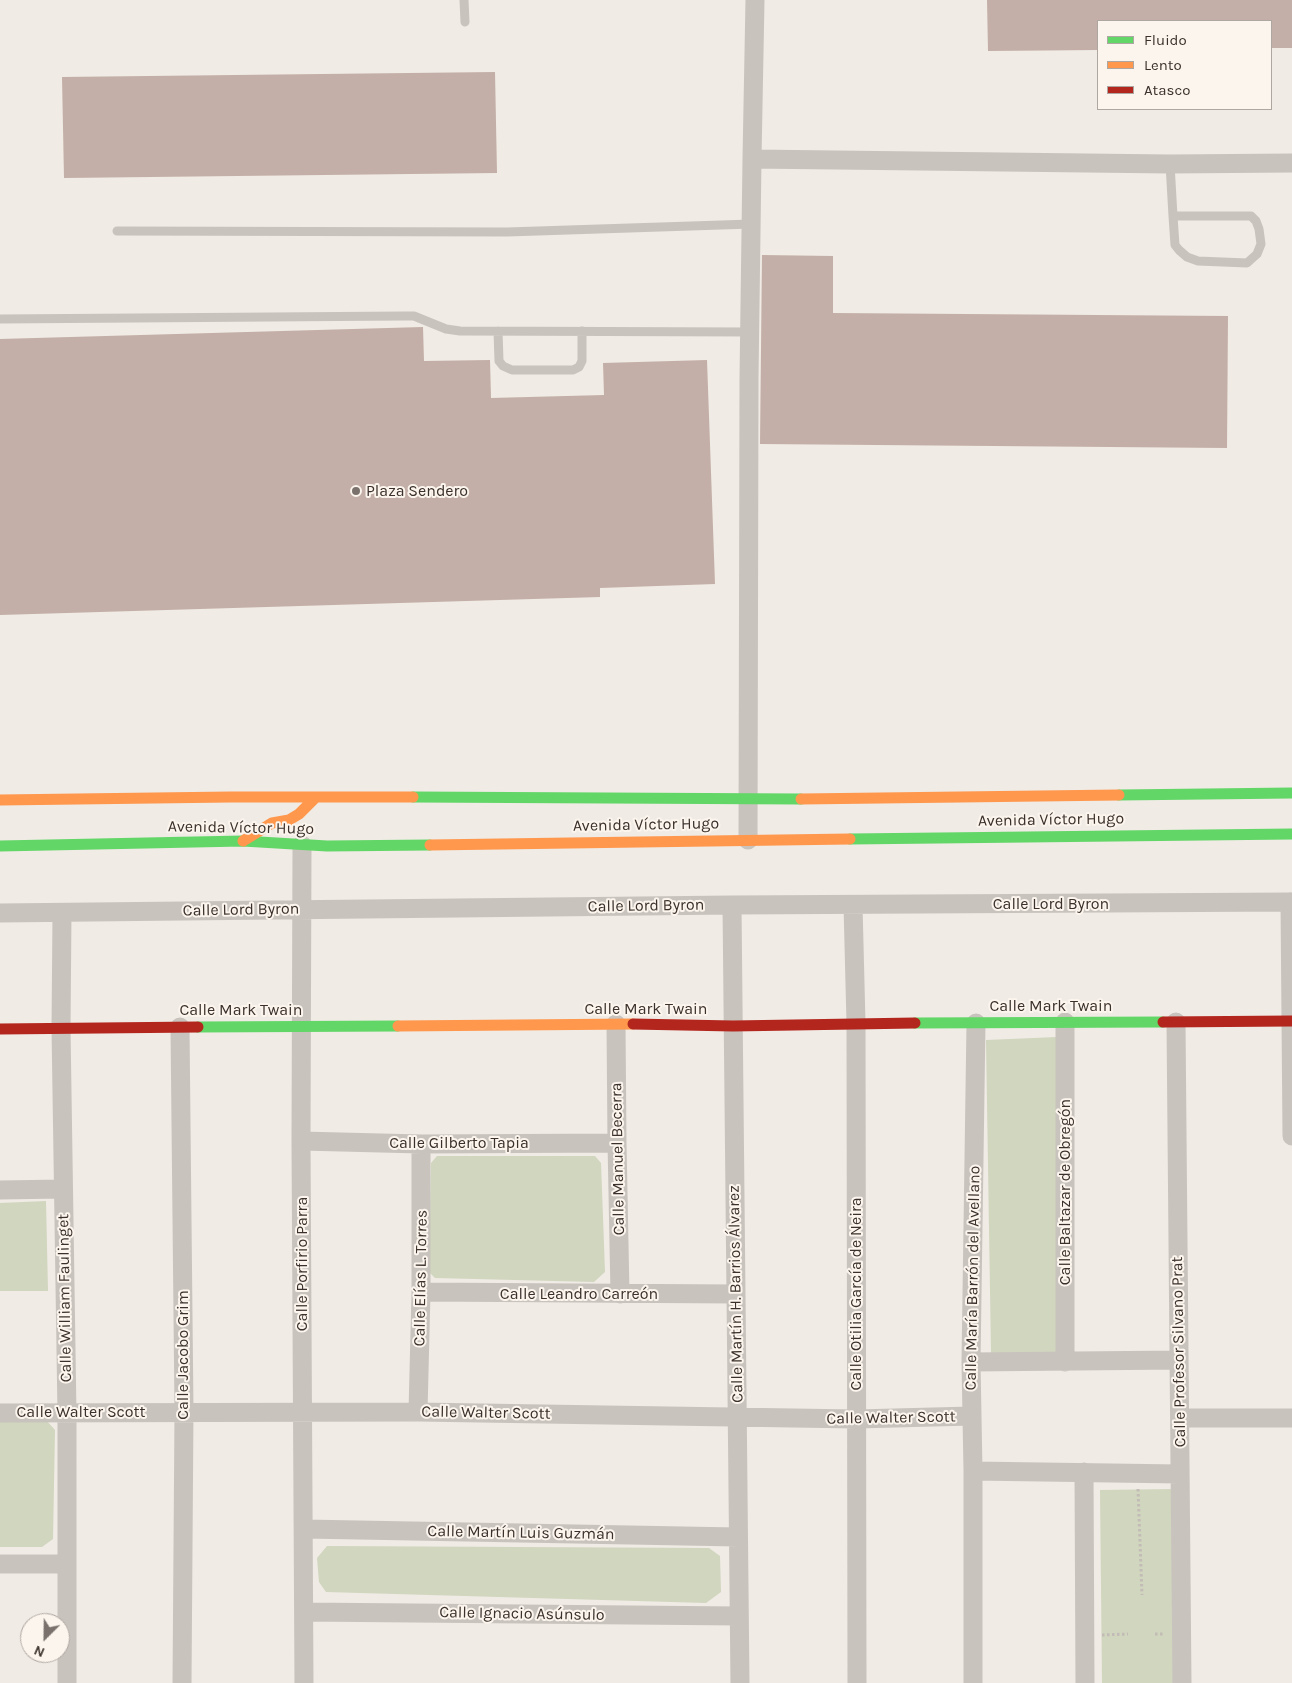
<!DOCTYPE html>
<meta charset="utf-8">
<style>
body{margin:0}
#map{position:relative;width:1292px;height:1683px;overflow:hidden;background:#f0ebe5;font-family:Karla,sans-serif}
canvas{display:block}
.legend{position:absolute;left:1097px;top:20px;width:175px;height:90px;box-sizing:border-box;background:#fbf5ee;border:1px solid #aea6a0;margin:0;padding:6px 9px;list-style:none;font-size:15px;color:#3b302b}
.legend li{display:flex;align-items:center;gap:10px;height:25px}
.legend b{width:25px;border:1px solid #aea6a0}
.north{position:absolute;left:20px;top:1613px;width:50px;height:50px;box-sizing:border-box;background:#fbf5ee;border:1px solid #aea6a0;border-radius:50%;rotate:203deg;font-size:14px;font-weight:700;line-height:20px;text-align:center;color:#3b302b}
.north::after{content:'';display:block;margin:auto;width:18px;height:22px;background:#7a716c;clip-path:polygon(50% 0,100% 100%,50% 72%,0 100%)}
</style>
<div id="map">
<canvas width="1292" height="1683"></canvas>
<ul class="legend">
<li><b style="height:6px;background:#63d668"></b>Fluido</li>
<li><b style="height:6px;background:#ff974d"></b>Lento</li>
<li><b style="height:6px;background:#b3261e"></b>Atasco</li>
</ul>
<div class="north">N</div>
</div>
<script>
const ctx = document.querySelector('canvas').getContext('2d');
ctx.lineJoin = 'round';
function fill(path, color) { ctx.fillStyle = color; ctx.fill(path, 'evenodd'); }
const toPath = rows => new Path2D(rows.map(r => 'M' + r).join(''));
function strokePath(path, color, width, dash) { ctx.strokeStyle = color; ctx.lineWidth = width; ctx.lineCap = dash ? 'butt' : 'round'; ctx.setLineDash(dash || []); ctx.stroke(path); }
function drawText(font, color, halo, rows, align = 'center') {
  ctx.font = font + ' Karla,sans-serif'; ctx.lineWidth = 4; ctx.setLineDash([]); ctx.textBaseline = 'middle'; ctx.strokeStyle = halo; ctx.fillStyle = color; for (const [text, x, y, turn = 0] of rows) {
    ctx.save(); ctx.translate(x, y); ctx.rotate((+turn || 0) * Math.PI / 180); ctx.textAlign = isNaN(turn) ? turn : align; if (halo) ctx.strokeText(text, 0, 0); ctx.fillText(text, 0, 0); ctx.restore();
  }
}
const green = toPath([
 [1057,1037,1061,1354,991,1353,986,1040],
 [437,1156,595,1156,601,1163,605,1272,594,1282,435,1278,429,1272,431,1163],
 [46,1201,48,1291,0,1291,0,1203],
 [46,1420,55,1430,53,1539,42,1547,0,1547,0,1421],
 [1173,1489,1173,1683,1102,1683,1100,1490],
 [327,1546,709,1548,720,1556,721,1592,706,1603,326,1592,319,1582,317,1558]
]);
const building = toPath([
 [987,0,1292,0,1292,48,1271,48,1271,21,1098,21,1098,50,988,51],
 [495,72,497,173,64,178,62,77],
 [762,255,833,256,833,313,1228,316,1227,448,760,444],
 [423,327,424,361,490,360,491,398,604,395,603,363,707,360,715,584,600,588,600,597,0,615,0,339]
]);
const path = toPath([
 [1138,1489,1142,1595],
 [1155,1634,1164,1634],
 [1102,1635,1128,1634]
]);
const lane = toPath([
 [464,0,465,22],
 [1170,164,1173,216,1175,245,1179,250,1187,257,1198,261,1247,263,1257,254,1261,244,1259,229,1256,221,1251,216,1173,216],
 [117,231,507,232,752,224],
 [0,319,405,316,414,316,446,329,460,331,750,332],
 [498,331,499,361,503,366,512,370,573,370,579,367,582,361,582,331]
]);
const street = toPath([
 [752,159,755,0],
 [748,840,749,378,752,159,1170,164,1292,163],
 [302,845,301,1141,304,1683],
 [1290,902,1292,1136],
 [732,905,740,1683],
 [853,905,856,1023,857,1683],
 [0,913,732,905,1292,902],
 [62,913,61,1028,67,1414,67,1683],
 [1176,1022,1182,1683],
 [616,1024,617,1143,620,1294],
 [180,1027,184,1411,182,1683],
 [301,1141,421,1144,617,1143],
 [0,1190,63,1189],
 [421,1292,736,1294],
 [971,1362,1179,1360],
 [1065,1362,1065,1022],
 [418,1412,421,1292,421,1144],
 [0,1413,418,1412,856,1419,972,1416],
 [1180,1418,1292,1418],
 [973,1471,1180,1474],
 [1084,1472,1085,1683],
 [304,1529,738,1537],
 [0,1564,66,1564],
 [305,1612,739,1616],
 [973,1683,973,1471,971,1362,976,1023]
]);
const fast = toPath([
 [1119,795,1292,793],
 [413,797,801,799],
 [850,839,1292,834],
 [0,846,243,841,327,846,430,845],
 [915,1023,1163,1022],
 [198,1027,398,1026]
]);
const slow = toPath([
 [801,799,1119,795],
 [0,800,231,797,413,797],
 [243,841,272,823,289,820,299,814,315,798],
 [430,845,850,839],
 [398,1026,633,1024]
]);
const jam = toPath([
 [1163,1022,1292,1021],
 [633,1024,733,1026,915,1023],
 [0,1029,198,1027]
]);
const markers = [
 [356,491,5,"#7a716c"]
];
const poiNames = [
 ["Plaza Sendero",366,491]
];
const streetNames = [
 ["Avenida Víctor Hugo",1051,820,-1],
 ["Avenida Víctor Hugo",646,825,-1],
 ["Avenida Víctor Hugo",241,828,1],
 ["Calle Lord Byron",1051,904],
 ["Calle Lord Byron",646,906,-1],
 ["Calle Lord Byron",241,910,-1],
 ["Calle Mark Twain",1051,1006],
 ["Calle Mark Twain",646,1009],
 ["Calle Mark Twain",241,1010],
 ["Calle Gilberto Tapia",459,1143],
 ["Calle Manuel Becerra",618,1159,-91],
 ["Calle Baltazar de Obregón",1065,1192,-90],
 ["Calle Porfirio Parra",302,1264,-90],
 ["Calle Elías L. Torres",421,1278,-89],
 ["Calle María Barrón del Avellano",973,1278,-89],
 ["Calle Leandro Carreón",579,1294],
 ["Calle Martín H. Barrios Álvarez",736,1294,-91],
 ["Calle Otilia García de Neira",856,1294,-90],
 ["Calle William Faulinget",65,1298,-91],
 ["Calle Profesor Silvano Prat",1179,1352,-91],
 ["Calle Jacobo Grim",183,1355,-90],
 ["Calle Walter Scott",81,1412],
 ["Calle Walter Scott",486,1413,1],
 ["Calle Walter Scott",891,1418,-1],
 ["Calle Martín Luis Guzmán",521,1533,1],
 ["Calle Ignacio Asúnsulo",522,1614,1]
];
fill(green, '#d1d6bf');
fill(building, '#c3afa7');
strokePath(path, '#c2bbb6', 3, [2.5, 2.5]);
strokePath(lane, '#c9c3be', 9);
strokePath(street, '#c9c3be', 19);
strokePath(fast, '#63d668', 11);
strokePath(slow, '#ff974d', 11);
strokePath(jam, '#b3261e', 11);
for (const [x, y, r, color] of markers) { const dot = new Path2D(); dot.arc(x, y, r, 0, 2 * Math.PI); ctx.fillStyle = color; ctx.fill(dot); strokePath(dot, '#fbf5ee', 2); }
drawText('16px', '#3b302b', '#fbf5ee', poiNames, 'left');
drawText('16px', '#3b302b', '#fbf5ee', streetNames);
</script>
